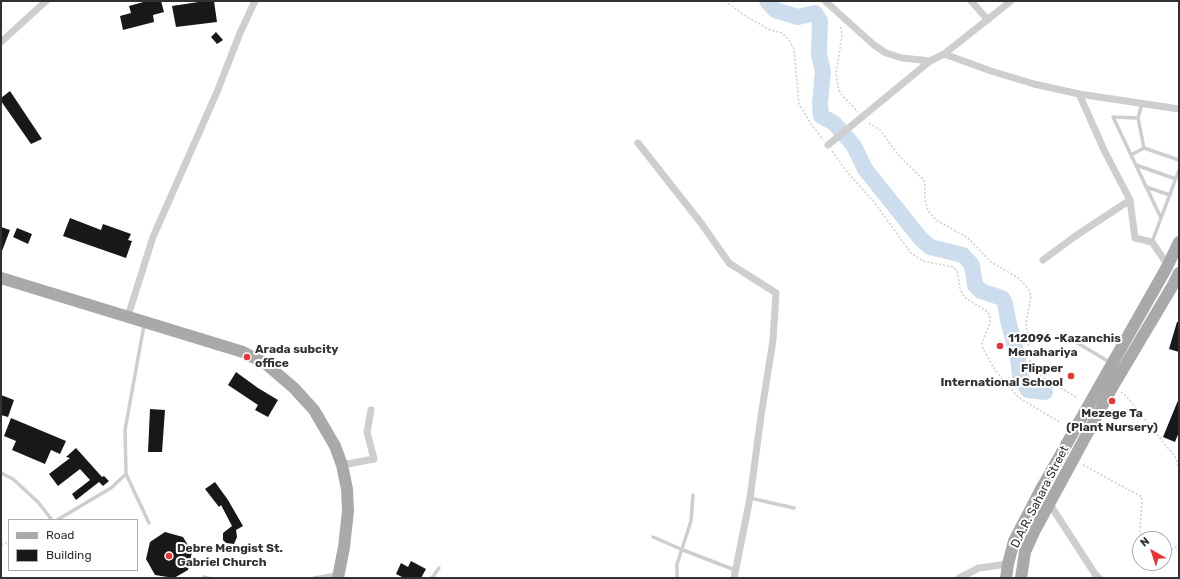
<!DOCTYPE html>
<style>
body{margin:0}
#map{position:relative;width:1180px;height:579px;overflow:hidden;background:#fff;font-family:Rubik,sans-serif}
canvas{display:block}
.frame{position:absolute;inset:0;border:2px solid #313131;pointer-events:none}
.legend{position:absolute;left:8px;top:519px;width:130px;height:52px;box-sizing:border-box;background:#fff;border:1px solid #adadad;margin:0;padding:5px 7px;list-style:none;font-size:12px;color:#313131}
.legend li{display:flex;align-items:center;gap:8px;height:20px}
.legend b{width:20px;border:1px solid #adadad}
.north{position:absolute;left:1132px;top:531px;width:40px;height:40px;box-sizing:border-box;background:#fff;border:1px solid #adadad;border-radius:50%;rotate:321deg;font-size:11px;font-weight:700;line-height:16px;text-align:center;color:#313131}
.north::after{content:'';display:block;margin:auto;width:14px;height:18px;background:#ea3332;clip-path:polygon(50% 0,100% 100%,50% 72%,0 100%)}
</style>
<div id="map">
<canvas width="1180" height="579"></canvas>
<div class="frame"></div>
<ul class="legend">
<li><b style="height:5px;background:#a9a9a9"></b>Road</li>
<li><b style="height:11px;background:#181818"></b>Building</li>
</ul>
<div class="north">N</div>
</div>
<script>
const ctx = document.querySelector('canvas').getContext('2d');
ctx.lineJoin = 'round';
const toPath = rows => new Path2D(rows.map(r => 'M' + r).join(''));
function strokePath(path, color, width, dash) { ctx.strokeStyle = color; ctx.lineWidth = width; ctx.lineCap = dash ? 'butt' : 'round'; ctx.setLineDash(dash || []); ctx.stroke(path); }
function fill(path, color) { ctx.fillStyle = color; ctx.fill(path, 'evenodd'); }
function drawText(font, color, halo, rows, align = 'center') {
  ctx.font = font + ' Rubik,sans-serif'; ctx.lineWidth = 4; ctx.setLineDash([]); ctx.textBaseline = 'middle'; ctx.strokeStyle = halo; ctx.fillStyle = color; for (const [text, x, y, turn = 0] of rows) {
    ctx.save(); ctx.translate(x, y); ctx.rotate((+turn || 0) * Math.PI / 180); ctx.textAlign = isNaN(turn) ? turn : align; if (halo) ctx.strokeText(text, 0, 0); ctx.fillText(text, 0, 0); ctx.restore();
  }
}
const river = toPath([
 [767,1,775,10,798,17,815,13,820,21,819,55,823,71,820,103,821,116,834,123,854,146,865,169,921,239,930,247,963,255,972,265,975,285,981,291,1002,298,1005,303,1008,320,1018,358,1020,376,1028,390,1045,392]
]);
const building = toPath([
 [147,1,161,1,164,12,153,15,154,22,123,30,120,16,131,13,129,6],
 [205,1,214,1,217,22,176,27,172,6],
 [216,32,223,40,217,44,211,37],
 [10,91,42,139,31,144,1,101,1,98],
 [70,218,101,230,103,224,131,234,128,240,132,241,126,258,63,236],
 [1,227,10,230,2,251,1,251],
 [17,228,32,234,28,244,13,237],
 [1177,322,1179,322,1179,352,1169,349],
 [236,372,258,388,278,400,268,417,255,410,258,405,228,385],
 [1,395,14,400,8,417,1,415],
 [1179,398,1179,432,1175,442,1163,437],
 [150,409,165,410,162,452,148,452],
 [11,418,66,441,60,454,51,450,45,464,12,450,16,441,4,436],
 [76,448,102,477,104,476,109,481,103,486,99,482,76,500,72,494,90,480,80,469,58,486,49,474,70,458,66,457],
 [215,482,228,500,243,526,236,530,237,537,234,544,226,543,223,540,223,533,232,526,221,505,219,507,205,489],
 [165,532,183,537,192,552,188,570,174,578,155,575,146,559,150,542],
 [411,561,426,569,421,578,404,578,396,574,401,563,408,567]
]);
const path = toPath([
 [725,1,744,15,770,30,782,33,789,40,794,49,799,104,811,124,823,140],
 [841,27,842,36,836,73,838,87,841,94,858,112],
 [869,123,880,130,899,156,923,179,925,184,925,200,928,211,936,220,968,238,991,262,1020,279,1029,290,1031,296,1026,323,1031,368,1037,374,1076,397],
 [832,151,847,172,874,202,911,253,923,261,953,267,957,271,960,288,964,297,985,310,990,315,990,323,982,342,983,349,995,370,1018,397,1061,423],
 [1121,392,1127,397,1176,458,1179,470],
 [1083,465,1142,497,1140,531,1143,539],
 [1,545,9,542],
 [1164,552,1170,551,1179,545]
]);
const lane = toPath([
 [1142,104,1138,118,1144,148],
 [1138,118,1113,117,1161,218],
 [1131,155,1144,148,1179,160],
 [1136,165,1176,179],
 [1146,187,1170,195],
 [1152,242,1179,170],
 [144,325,125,430,126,474,149,523],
 [1069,338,1111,363],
 [1,473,13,479,38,502,52,520],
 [750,498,794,508],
 [57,520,111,488,126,474],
 [653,537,683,550,735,570],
 [204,577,208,578],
 [314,578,337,574],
 [432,578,439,568],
 [677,578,677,564,691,521,693,495]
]);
const street = toPath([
 [825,1,874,45,886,53,902,58,930,61],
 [971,1,988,20],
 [1,42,46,1],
 [944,54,991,71,1034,84,1079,94,1179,109],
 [1079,94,1105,152,1130,200,1135,238,1152,242,1167,264,1167,267],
 [638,143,701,223,729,263,776,293,773,340,761,416,750,498,734,578],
 [828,145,930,61,944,54,1011,1],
 [1043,260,1074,237,1130,200],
 [128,316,153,237,217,92,240,33,255,1],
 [342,465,374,459,367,432,371,410],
 [1049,503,1095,574,1099,578],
 [959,578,979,568,1008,564]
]);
const primary = toPath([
 [1,278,243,352,266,364,294,388,314,410,335,446,342,465,347,489,348,511,344,547,338,578],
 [1006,578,1008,564,1014,541,1040,491,1167,267,1179,242],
 [1021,578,1025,552,1034,532,1113,386,1173,285,1179,273]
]);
const markers = [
 [1000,346,4,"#ea3332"],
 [247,357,4,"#ea3332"],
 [1071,376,4,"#ea3332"],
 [1112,401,4,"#ea3332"],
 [169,556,4,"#ea3332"]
];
const poiNames = [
 ["112096 -Kazanchis",1008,339],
 ["Menahariya",1008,353],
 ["Arada subcity",255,350],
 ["office",255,364],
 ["Flipper",1063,369,"right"],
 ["International School",1063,383,"right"],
 ["Mezege Ta",1112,414,"center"],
 ["(Plant Nursery)",1112,428,"center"],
 ["Debre Mengist St.",177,549],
 ["Gabriel Church",177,563]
];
const streetNames = [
 ["D.A.R. Sahara Street",1040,497,-63]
];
strokePath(river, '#ccdeee', 16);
fill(building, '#181818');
strokePath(path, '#cecece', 1.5, [2, 2]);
strokePath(lane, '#cecece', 3.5);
strokePath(street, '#cecece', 7);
strokePath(primary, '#a9a9a9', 12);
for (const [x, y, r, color] of markers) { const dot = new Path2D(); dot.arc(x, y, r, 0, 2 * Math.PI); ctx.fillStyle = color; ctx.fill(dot); strokePath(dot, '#fff', 1.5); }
drawText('bold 12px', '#313131', '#fff', poiNames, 'left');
drawText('12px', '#313131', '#fff', streetNames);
</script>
